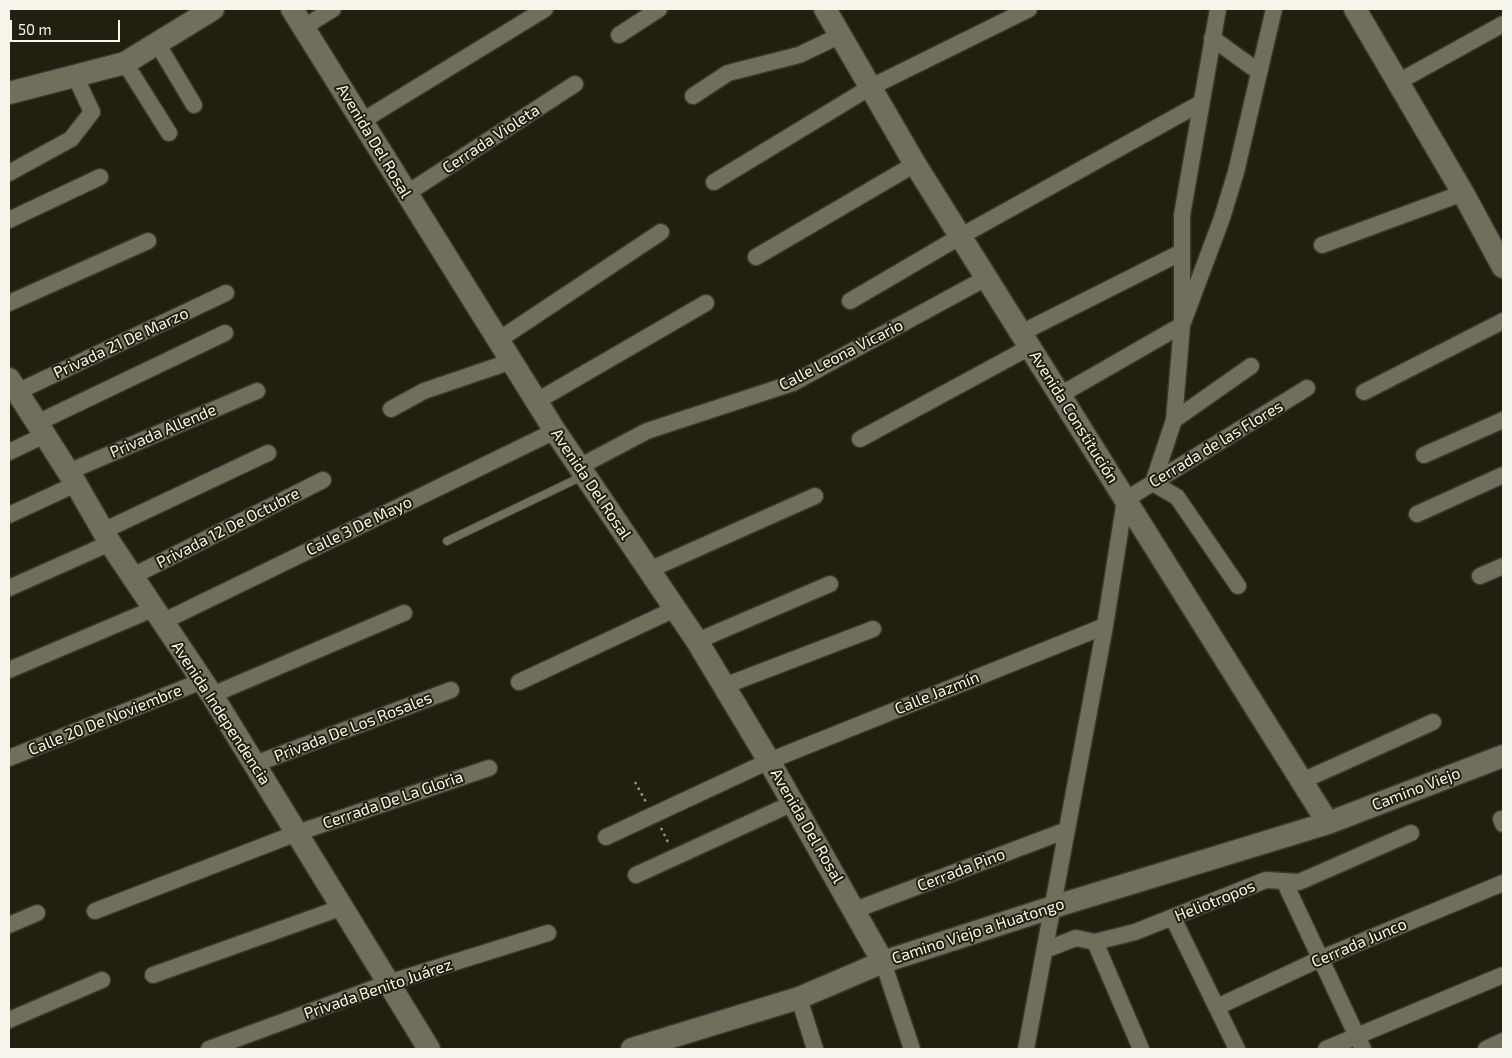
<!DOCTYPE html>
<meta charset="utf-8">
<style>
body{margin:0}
#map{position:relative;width:1512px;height:1058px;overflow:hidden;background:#221f10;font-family:"Exo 2",sans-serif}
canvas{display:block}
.frame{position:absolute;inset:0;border:10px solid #f6f5eb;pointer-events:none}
.scale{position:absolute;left:10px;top:20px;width:110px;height:22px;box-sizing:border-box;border:2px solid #f6f5eb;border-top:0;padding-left:6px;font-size:15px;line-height:18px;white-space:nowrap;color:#f6f5eb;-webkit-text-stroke:4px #221f10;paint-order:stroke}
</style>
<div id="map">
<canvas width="1512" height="1058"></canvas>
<div class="frame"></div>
<div class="scale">50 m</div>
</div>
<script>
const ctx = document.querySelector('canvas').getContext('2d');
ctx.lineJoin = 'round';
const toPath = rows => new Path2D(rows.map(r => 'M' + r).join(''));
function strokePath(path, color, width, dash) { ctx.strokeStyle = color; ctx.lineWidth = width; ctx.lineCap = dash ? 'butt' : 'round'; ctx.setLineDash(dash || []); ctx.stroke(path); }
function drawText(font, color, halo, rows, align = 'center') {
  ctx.font = font + ' "Exo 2",sans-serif'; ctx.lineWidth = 4; ctx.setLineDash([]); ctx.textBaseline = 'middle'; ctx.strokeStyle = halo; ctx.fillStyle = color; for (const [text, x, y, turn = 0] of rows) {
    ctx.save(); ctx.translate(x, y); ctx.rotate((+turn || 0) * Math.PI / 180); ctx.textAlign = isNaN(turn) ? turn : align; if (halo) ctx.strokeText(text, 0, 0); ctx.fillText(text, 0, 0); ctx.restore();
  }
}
const path = toPath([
 [635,782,646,802],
 [661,828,669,844]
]);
const service = toPath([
 [447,541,583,476]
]);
const minor = toPath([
 [304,27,333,9],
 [619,35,659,9],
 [1212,38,1259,72],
 [157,43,194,105],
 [125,63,169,133],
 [1398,82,1503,24],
 [693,96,728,73,799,55,841,35],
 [362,121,545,9],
 [9,173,71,139,92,112,75,76],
 [714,182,869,88,1029,9],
 [406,194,575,84],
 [9,220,100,177],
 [1322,245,1463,193],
 [756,257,915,164],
 [850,301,961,236,1199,104],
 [9,303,148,241],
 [1021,333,1180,253],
 [500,339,661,232],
 [17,392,226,293],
 [1364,392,1503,321],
 [1060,395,1182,325,1222,218,1236,172,1274,9],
 [537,401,706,303],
 [391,409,424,391,512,361],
 [1174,420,1182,325,1182,215,1218,9],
 [37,423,225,333],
 [860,439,1030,347],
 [9,452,45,435],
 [1424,455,1503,420],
 [579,467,647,431,793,383,988,277],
 [68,472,257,391],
 [1417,514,1503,475],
 [9,515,76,484],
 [103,531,268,453],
 [649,570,815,496],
 [133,576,323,480],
 [1480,576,1503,566],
 [1238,586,1177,497,1153,483,1174,420,1251,366],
 [9,588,110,543],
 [162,622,555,431],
 [697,641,830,584],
 [9,670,153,609],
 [519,682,675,609],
 [724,686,873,629],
 [212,695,404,613],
 [9,758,202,681],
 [255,764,451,690],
 [1302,781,1433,722],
 [1501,819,1503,824],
 [606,837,769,761,1105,626],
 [636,875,793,803],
 [1284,881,1363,1049],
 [855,910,1067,830],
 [95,911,297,833,489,768],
 [1173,918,1237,1049],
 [9,925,37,913],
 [1095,942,1141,1049],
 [1045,950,1076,938,1095,942,1135,932,1266,880,1299,882,1411,833],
 [883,962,912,1049],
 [153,975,343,907],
 [799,998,815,1049],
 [1217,1007,1322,958,1503,883],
 [9,1020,102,980],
 [209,1049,388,983,548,933],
 [1026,1049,1105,626,1125,500,1307,388],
 [1326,1049,1503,975],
 [1486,1049,1503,1041]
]);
const secondary = toPath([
 [292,9,555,431,697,641,769,761,883,962],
 [825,9,915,164,1328,823],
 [1355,9,1463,193,1503,267],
 [9,93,125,63,213,9],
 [9,379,76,484,110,543,212,695,429,1049],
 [632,1049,799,998,883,962,1053,907,1328,823,1503,756]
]);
const streetNames = [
 ["Cerrada Violeta",491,139,-33],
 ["Avenida Del Rosal",374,141,59],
 ["Privada 21 De Marzo",121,343,-25],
 ["Calle Leona Vicario",841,355,-27],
 ["Avenida Constitución",1074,417,58],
 ["Privada Allende",163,431,-23],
 ["Cerrada de las Flores",1216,444,-31],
 ["Avenida Del Rosal",591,484,56],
 ["Calle 3 De Mayo",359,526,-26],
 ["Privada 12 De Octubre",228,528,-27],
 ["Calle Jazmín",937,693,-22],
 ["Avenida Independencia",221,713,57],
 ["Calle 20 De Noviembre",105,720,-22],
 ["Privada De Los Rosales",353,727,-21],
 ["Camino Viejo",1416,789,-21],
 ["Cerrada De La Gloria",393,800,-19],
 ["Avenida Del Rosal",807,826,60],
 ["Cerrada Pino",961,870,-21],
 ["Heliotropos",1215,901,-22],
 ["Camino Viejo a Huatongo",978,931,-18],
 ["Cerrada Junco",1359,943,-23],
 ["Privada Benito Juárez",378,989,-19]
];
strokePath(service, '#3a372f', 10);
strokePath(minor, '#3a372f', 19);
strokePath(secondary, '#3a372f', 25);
strokePath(path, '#959387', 2.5, [2.5, 4]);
strokePath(service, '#716e5c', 8);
strokePath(minor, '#716e5c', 16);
strokePath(secondary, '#716e5c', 22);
drawText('16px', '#f6f5eb', '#221f10', streetNames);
</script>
